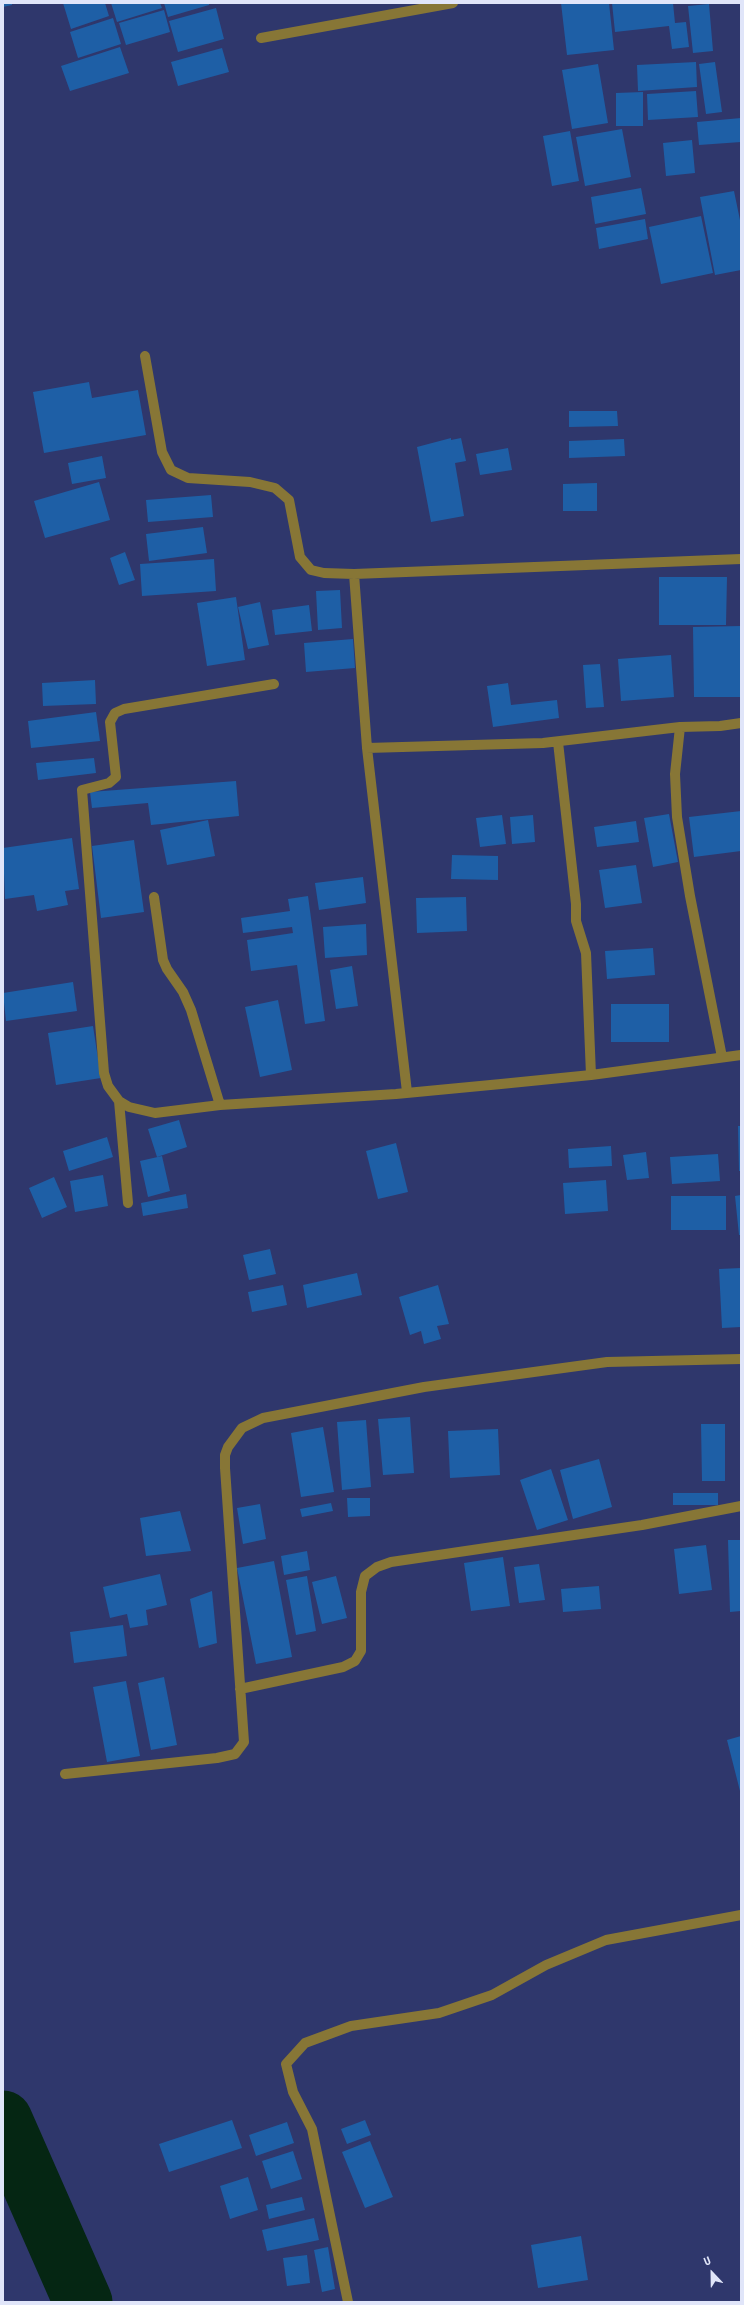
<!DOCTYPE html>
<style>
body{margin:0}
#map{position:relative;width:744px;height:2305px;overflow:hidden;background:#2f376c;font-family:"Roboto Condensed",sans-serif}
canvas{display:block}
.frame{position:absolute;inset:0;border:4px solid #e0e5f9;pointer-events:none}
.north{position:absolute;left:692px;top:2253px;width:40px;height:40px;-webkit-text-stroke:3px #2f376c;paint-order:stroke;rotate:338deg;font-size:11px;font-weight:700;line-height:16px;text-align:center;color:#e0e5f9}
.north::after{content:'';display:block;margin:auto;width:14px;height:18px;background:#e0e5f9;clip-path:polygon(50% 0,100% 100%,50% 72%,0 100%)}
</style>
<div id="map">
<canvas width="744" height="2305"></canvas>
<div class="frame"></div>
<div class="north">U</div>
</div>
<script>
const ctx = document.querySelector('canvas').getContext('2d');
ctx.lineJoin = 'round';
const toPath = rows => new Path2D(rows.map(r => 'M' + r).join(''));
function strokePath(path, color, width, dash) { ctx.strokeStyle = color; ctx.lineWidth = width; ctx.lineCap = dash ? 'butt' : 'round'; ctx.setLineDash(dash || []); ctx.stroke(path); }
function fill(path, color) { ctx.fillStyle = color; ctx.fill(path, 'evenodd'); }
const river = toPath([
 [3,2120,83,2302]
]);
const building = toPath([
 [3,3,12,3,12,5,3,7],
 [63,3,105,3,109,16,71,29],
 [111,3,160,3,162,8,117,22],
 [164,3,209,3,209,5,168,17],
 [561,3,609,3,614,50,567,55],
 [612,3,673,3,675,23,686,22,689,47,672,49,669,26,615,32],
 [709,4,713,51,693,53,688,6],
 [216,8,224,39,178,52,169,21],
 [164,10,170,32,126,45,119,23],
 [113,18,121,44,78,58,70,32],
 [120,47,129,73,70,91,61,66],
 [222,48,229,72,178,86,171,62],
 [696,62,697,87,638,91,637,65],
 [715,62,722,112,706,114,699,64],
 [598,64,608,123,572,129,562,70],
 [696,91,698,117,648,120,647,94],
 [643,92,643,126,616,126,616,93],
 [741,118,741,142,699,145,697,122],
 [622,129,631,177,585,186,576,137],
 [570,131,579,181,552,186,543,136],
 [692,140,695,173,666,176,663,143],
 [641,188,646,214,595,224,591,197],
 [734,191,741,225,741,270,715,275,700,197],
 [701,216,713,273,661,284,649,227],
 [645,219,648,239,599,249,596,228],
 [89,382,92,398,138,390,146,435,44,453,33,392],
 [569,411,617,411,618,426,569,427],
 [451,438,451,440,461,438,466,461,455,463,464,516,431,522,417,447],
 [624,439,625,456,569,458,569,441],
 [508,448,512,470,480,475,476,454],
 [102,456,106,478,72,484,68,463],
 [99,482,110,520,45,538,34,501],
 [597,483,597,511,563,511,563,484],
 [211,495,213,517,148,522,146,500],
 [203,527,207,553,149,561,146,534],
 [125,552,135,580,119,585,110,558],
 [214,559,216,591,142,596,140,564],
 [659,577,727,577,726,625,659,625],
 [340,590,342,628,318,630,316,591],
 [236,597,245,660,207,666,197,603],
 [260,602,269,645,248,649,238,607],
 [309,605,312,631,275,635,272,610],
 [741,626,741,697,694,697,693,627],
 [353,639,355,668,306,672,304,643],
 [671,655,674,697,621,701,618,659],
 [600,664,604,707,586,708,583,665],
 [95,680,96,704,43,706,42,683],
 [508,683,511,705,557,700,559,718,493,727,487,686],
 [96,712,100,741,31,748,28,721],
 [94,758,96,773,38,780,36,763],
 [236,781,239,816,151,825,148,803,92,808,90,792],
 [741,811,741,851,694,857,689,817],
 [669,814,678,862,653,867,644,818],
 [502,815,506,844,480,847,476,818],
 [533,815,535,842,512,844,510,817],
 [208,820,215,856,167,865,160,830],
 [636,821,639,842,597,847,594,827],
 [72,838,79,889,65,891,68,905,37,911,34,895,5,899,3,848],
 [134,840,144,912,101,918,92,846],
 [452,855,498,856,498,880,451,879],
 [636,865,642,903,605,908,599,870],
 [363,877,366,903,319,910,315,883],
 [308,896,325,1021,305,1024,297,965,251,971,247,940,293,933,292,927,243,933,241,918,290,911,288,899],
 [466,897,467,931,417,933,416,898],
 [366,924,367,955,325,958,323,927],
 [653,948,655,975,607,979,605,951],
 [352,966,358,1006,336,1009,330,970],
 [73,982,77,1011,6,1021,3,993],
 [278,1000,292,1070,260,1077,245,1007],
 [611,1004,669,1004,669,1042,611,1042],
 [93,1026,101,1078,56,1085,48,1033],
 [179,1120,187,1147,157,1157,148,1129],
 [738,1126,741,1126,741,1171,739,1171],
 [107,1137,113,1157,69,1171,63,1151],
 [396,1143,408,1192,378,1199,366,1151],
 [611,1146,612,1166,569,1168,568,1149],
 [646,1152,649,1178,627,1180,623,1155],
 [718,1154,720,1181,672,1184,670,1157],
 [162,1156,170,1191,148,1197,140,1161],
 [103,1175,108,1206,75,1212,70,1181],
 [54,1177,67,1207,42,1218,29,1188],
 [606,1180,608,1211,565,1214,563,1183],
 [186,1194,188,1208,143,1216,141,1203],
 [741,1195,741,1235,739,1235,735,1196],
 [671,1196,726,1196,726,1230,671,1230],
 [270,1249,276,1274,249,1280,243,1255],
 [741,1268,741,1327,722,1328,719,1269],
 [357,1273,362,1295,307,1308,303,1285],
 [283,1285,287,1305,252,1312,248,1292],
 [438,1285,449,1324,437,1326,441,1339,424,1344,421,1331,410,1335,399,1297],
 [410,1417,414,1473,383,1475,378,1419],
 [366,1420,371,1487,342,1490,337,1422],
 [701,1424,725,1424,725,1481,702,1481],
 [323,1427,334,1492,301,1497,291,1433],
 [498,1429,500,1475,450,1478,448,1431],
 [599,1459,612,1507,573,1519,560,1470],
 [551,1469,568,1520,537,1530,520,1480],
 [673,1493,718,1493,718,1505,673,1505],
 [347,1498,370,1498,370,1516,348,1517],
 [331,1503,333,1511,302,1517,300,1509],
 [260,1504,266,1539,243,1544,237,1508],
 [180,1511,191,1551,146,1556,140,1518],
 [728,1540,741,1540,741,1611,730,1612],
 [706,1545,712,1590,679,1594,674,1549],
 [307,1551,310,1570,284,1575,281,1556],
 [503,1557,510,1606,471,1611,464,1563],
 [274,1561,292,1657,256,1664,237,1568],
 [539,1564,545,1600,519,1603,514,1567],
 [160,1574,167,1605,146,1610,148,1625,130,1628,127,1614,110,1618,103,1587],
 [307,1576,316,1631,296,1635,286,1580],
 [336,1576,347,1618,322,1624,312,1582],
 [599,1586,601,1609,563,1612,561,1589],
 [212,1591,217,1643,199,1648,190,1599],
 [123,1625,127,1656,74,1663,70,1632],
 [164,1677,177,1745,151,1750,138,1683],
 [126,1681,140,1756,107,1762,93,1687],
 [741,1736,741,1791,740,1791,727,1740],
 [232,2120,242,2148,169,2172,159,2144],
 [365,2120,371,2135,347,2144,341,2129],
 [287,2122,294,2143,256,2156,249,2135],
 [370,2141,393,2197,365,2208,342,2152],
 [293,2151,302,2179,271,2189,262,2161],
 [248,2177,258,2210,230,2219,220,2186],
 [302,2197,305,2210,269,2219,266,2205],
 [314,2218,319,2240,267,2251,262,2230],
 [581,2236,588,2280,538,2288,531,2245],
 [328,2247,335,2289,322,2292,314,2250],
 [307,2255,310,2283,287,2286,283,2258]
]);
const minor = toPath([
 [261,38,453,3],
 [145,356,162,452,171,470,188,478,250,482,275,488,289,500,300,557,311,570,324,573,354,574],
 [274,684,124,709,115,713,110,722,116,777,109,783,82,790,104,1073,108,1086,119,1101,129,1107,155,1113,220,1105,396,1094,501,1084,591,1075,741,1055],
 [680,727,543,743,367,748,354,574,741,559],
 [558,742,576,904,576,921,586,953,591,1075],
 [367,748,407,1092],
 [154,897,163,960,167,969,183,992,191,1010,220,1105],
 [722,1057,690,896,677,817,675,774,680,727,720,726,741,723],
 [119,1101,128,1203],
 [240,1689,343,1667,355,1661,361,1651,361,1592,365,1576,377,1567,391,1562,642,1525,741,1506],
 [65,1774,217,1758,235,1754,244,1742,225,1468,225,1455,228,1447,242,1428,263,1418,424,1387,607,1362,741,1359],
 [348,2302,312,2129,293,2092,286,2064,305,2043,351,2026,439,2013,492,1995,546,1965,606,1940,741,1915]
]);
strokePath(river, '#052613', 59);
fill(building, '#1e5fa6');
strokePath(minor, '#877636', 10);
</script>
